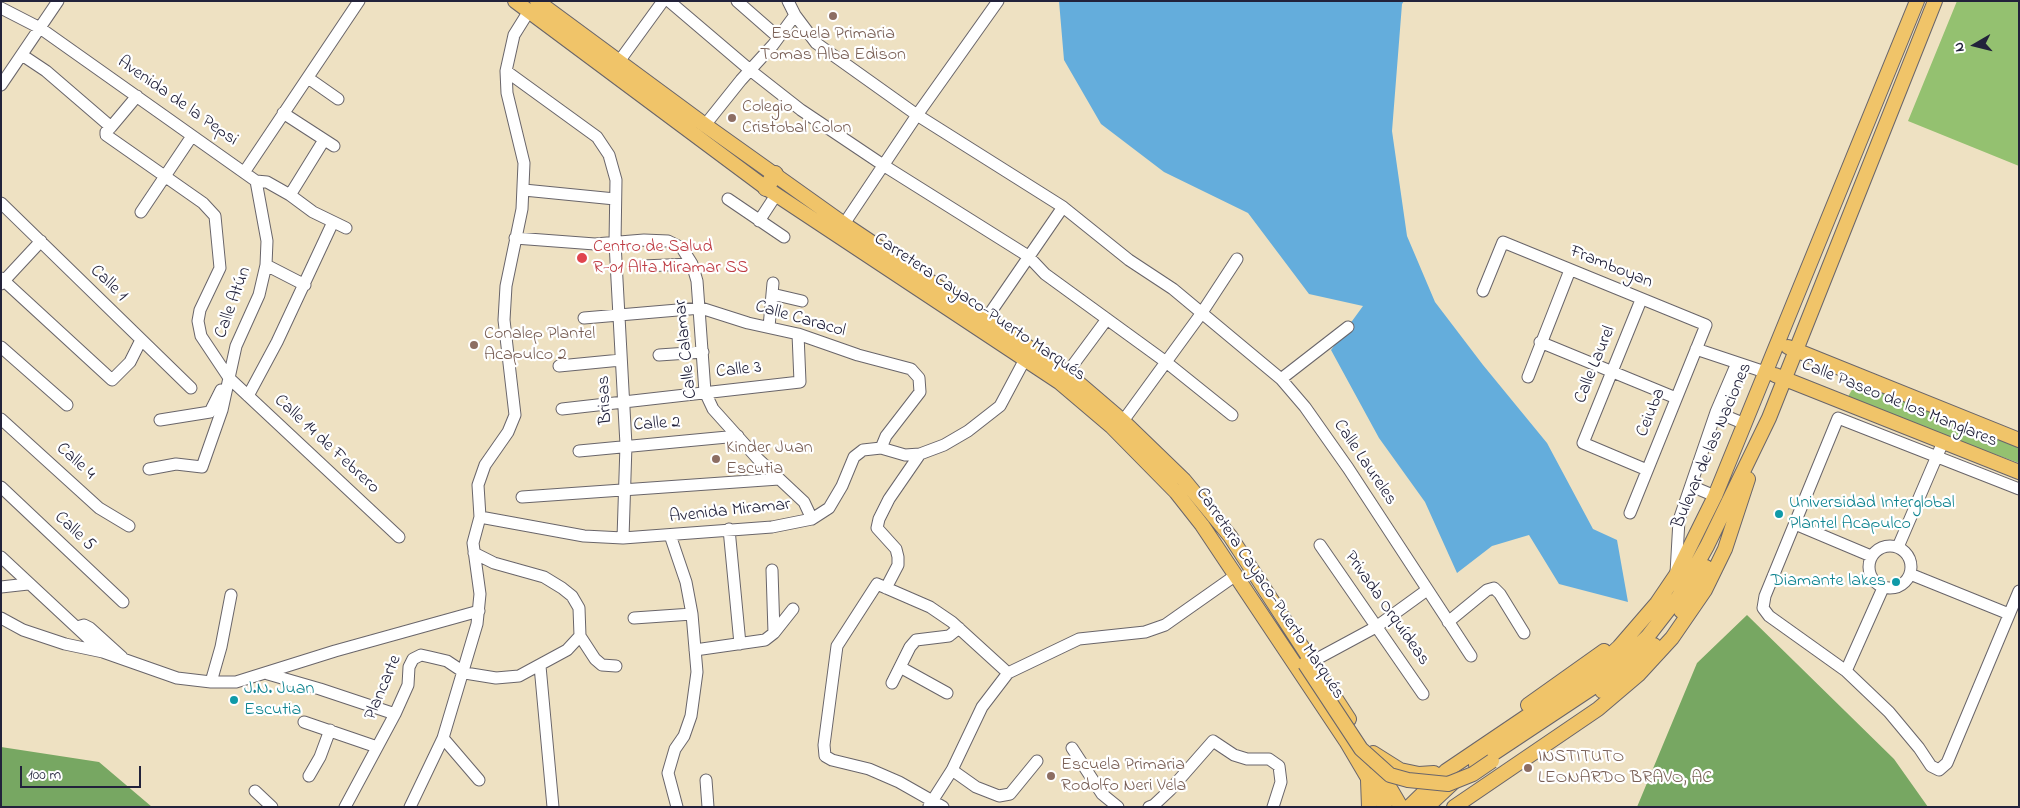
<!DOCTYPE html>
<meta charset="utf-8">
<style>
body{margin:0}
#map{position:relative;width:2020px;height:808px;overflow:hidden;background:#eee1c2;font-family:"Indie Flower",sans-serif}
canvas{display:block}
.frame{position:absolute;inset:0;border:2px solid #22223b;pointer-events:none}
.north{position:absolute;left:1950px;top:20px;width:50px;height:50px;-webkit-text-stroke:4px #fff;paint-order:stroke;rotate:262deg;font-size:14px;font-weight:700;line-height:20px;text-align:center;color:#22223b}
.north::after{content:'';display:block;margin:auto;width:18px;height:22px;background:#22223b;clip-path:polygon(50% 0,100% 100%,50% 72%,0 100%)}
.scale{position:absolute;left:20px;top:766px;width:121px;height:22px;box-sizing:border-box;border:2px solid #22223b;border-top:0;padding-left:6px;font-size:15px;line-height:18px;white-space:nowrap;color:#22223b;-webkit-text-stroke:4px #fff;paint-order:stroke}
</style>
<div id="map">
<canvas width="2020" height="808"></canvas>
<div class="frame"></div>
<div class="north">N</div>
<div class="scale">100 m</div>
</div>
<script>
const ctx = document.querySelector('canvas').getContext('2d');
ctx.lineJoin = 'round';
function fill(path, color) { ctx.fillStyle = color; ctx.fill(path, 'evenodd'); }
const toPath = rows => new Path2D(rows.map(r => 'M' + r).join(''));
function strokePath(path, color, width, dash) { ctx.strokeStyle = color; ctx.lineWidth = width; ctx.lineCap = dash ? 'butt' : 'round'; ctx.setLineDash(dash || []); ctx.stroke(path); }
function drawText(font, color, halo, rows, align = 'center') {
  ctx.font = font + ' "Indie Flower",sans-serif'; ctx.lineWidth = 4.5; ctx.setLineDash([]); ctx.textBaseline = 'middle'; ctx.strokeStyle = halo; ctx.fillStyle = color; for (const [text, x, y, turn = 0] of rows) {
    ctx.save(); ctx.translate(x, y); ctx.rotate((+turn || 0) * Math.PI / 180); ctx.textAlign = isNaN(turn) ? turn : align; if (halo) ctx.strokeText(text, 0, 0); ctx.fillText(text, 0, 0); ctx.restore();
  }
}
const green = toPath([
 [1957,1,2019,1,2019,166,1908,121],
 [1856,383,2019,447,2019,463,1846,400]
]);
const forest = toPath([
 [1747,615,1894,759,1928,807,1637,807,1697,663],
 [1,747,99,762,152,807,1,807]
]);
const water = toPath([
 [1059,1,1404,1,1402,4,1392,131,1407,236,1435,302,1483,365,1547,443,1593,529,1617,540,1628,602,1559,584,1529,535,1492,546,1457,573,1425,502,1379,438,1331,350,1363,306,1309,294,1248,213,1164,172,1101,124,1064,60]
]);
const minor = toPath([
 [669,1,750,70,801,110,883,165,1028,256,1045,274,1166,362,1232,415],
 [737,1,778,37],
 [788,1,795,15,816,43,917,115,1063,207,1129,260,1173,289,1281,379,1305,407,1348,468,1471,656],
 [1,8,40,28,256,181,267,182,290,195,313,212,346,228],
 [22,55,46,71,111,127,137,96],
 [615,67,663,1],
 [506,71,597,137,609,155,616,180,615,243,626,445,623,538],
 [308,78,338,99],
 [1,85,58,1],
 [283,113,334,146],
 [705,125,741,80,773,45,795,15],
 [111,127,106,132,106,135,203,203,215,216,220,268,200,310,198,321,201,336,229,378,399,537],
 [245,171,359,1],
 [524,190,615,199],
 [290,195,324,140],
 [728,199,784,237],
 [1,203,191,388],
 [141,212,192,136],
 [759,221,776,195],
 [844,224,917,115,998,1],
 [515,238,595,244,644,240,668,241,682,248,692,264,697,281,705,392,713,409,757,458,804,502,812,519],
 [266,265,305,285],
 [642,266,692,264],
 [1,278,112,380,130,362,141,340],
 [1,284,41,241],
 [1483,291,1503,242,1706,325,1630,513],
 [772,294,802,301],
 [1641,300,1583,443,1647,470],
 [584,318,701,308,748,323,798,334,858,355,911,369,919,378,920,392,886,436,881,448],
 [986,319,1063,207],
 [769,327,773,283],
 [1540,342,1676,398],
 [1,347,67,405],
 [1696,349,1765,372],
 [659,355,703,352],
 [559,366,621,360],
 [1067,373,1107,319],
 [1528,377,1570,270],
 [1281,379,1348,327],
 [248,396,277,342,333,222],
 [562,409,800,382,798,334],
 [1716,412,1745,424],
 [1,419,99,508,129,526],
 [160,420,210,412,221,390],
 [1123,421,1201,314,1237,259],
 [579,451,738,436],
 [149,469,176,464,202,467,222,410,236,346,259,295,266,265,267,241,256,181],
 [1691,486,1715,496],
 [1,487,123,602],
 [2019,489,1838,418,1765,596,1763,608,1769,616,1846,671,1889,712,1919,748,1931,766,1939,770,1947,763,2019,591],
 [522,497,779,479],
 [480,517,584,536,623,538,772,527,812,519,829,508,842,486,854,457,863,450,881,448,905,455,920,454,944,445,968,431,1000,406,1024,361],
 [480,517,478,485,485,465,508,432,515,415,504,320,506,286,522,209,524,163,507,93,506,71,514,35,529,11],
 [1795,524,1871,556],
 [729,529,740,644],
 [670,535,686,582,692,614,697,672,691,716,684,736,675,749,668,773,677,807],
 [1320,545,1423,694],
 '1869 567a21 21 0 1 1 42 0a21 21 0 1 1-42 0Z',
 [1898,547,1943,442],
 [1,557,103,652],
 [772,570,774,633],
 [1676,573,1679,520,1716,412,1737,363],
 [1910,574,2009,614],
 [1,587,28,584],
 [886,588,898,565,898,557,896,549,877,528,879,519,889,499,920,454],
 [1,618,23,630,65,644,103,652,177,678,211,682,236,682,335,651,479,611],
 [634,618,692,614],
 [1448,622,1487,590,1494,588,1500,594,1524,633],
 [77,627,84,625,90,628,122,657],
 [580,636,595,659,602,665,616,666],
 [695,650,765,640,774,633,793,609],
 [1313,661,1376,627,1427,590],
 [540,666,553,807],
 [900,667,947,693],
 [1846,671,1883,588],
 [268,674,320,689,395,714],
 [211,682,221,647,231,595],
 [892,683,910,647,916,640,949,636,959,628],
 [304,722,377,747],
 [443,738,479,780],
 [1072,748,1102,794,1118,807],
 [952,770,976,787,999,796,1010,794,1037,761],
 [309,776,320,757,330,730],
 [706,780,708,807],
 [255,791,272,807],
 [929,806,952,770,982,707,1008,673,1079,639,1145,632,1165,625,1236,575],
 [345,807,395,714,408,685,409,667,413,659,421,655,430,657,447,661,465,673,496,678,519,676,567,650,580,636,579,608,572,596,562,588,544,577,494,563,474,553],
 [410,807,443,738,477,624,480,594,473,543,480,517],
 [943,807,899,782,869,769,832,760,825,756,824,745,837,646,877,584,930,607,952,622,1008,673],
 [1149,807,1154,805,1170,790,1213,741,1234,755,1247,759,1269,759,1279,766,1281,782,1273,807]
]);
const major = toPath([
 [515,1,766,188,1059,382,1112,427,1176,492,1202,525,1346,741,1385,807],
 [537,1,705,125,844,224,1067,373,1123,421,1184,480,1230,536,1349,719],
 [1788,347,2019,440],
 [1775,375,2019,472],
 [1681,611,1706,567],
 [1602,691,1654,645],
 [1528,705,1604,651],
 [1373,753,1400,770,1419,774,1434,773],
 [1476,765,1598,684,1648,636,1679,596,1707,546,1769,418,1935,1],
 [1377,766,1401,807],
 [1368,780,1369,807],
 [1409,807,1446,771,1591,673,1619,647,1657,603,1676,575,1715,496,1917,1],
 [1427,807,1457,779],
 [1454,807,1598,709,1638,675,1672,638,1705,590,1725,549,1748,479]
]);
const highway = toPath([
 [766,188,775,174]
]);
const majorBridge = toPath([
 [1305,664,1361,749,1390,775,1408,780,1448,784,1473,774,1492,761]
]);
const markers = [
 [833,16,5,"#8d6e63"],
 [732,118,5,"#8d6e63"],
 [582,258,6,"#e0444e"],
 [474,345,5,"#8d6e63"],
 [716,459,5,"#8d6e63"],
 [1779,514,5,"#0f9aa8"],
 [1896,582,5,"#0f9aa8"],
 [234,700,5,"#0f9aa8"],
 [1528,768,5,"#8d6e63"],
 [1051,776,5,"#8d6e63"]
];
const educationNames = [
 ["Escuela Primaria",833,35,"center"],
 ["Tomas Alba Edison",833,56,"center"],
 ["Colegio",742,108],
 ["Cristobal Colon",742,129],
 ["Conalep Plantel",484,335],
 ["Acapulco 2",484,356],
 ["Kinder Juan",726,449],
 ["Escutia",726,470],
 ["INSTITUTO",1538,758],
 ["LEONARDO BRAVO, AC",1538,779],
 ["Escuela Primaria",1061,766],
 ["Rodolfo Neri Vela",1061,787]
];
const streetNames = [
 ["Avenida de la Pepsi",177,102,35],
 ["Framboyan",1611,268,22],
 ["Calle 1",108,284,44],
 ["Calle Atún",234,303,-70],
 ["Carretera Cayaco-Puerto Marqués",979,308,34],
 ["Calle Caracol",800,320,16],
 ["Calle Calamar",687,349,-96],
 ["Calle Laurel",1596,365,-68],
 ["Calle 3",739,371,-6],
 ["Brisas",606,400,-93],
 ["Calle Paseo de los Manglares",1899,404,22],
 ["Ceiuba",1652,413,-68],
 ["Calle 2",657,425,-4],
 ["Calle 14 de Febrero",326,445,43],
 ["Bulevar de las Naciones",1713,446,-67],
 ["Calle 4",75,462,42],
 ["Calle Laureles",1364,463,56],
 ["Avenida Miramar",730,512,-6],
 ["Calle 5",74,532,43],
 ["Carretera Cayaco-Puerto Marqués",1269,594,56],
 ["Privada Orquídeas",1386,609,55],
 ["Plancarte",384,688,-67]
];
const healthNames = [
 ["Centro de Salud",593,248],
 ["R-01 Alta Miramar SS",593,269]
];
const cultureNames = [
 ["Universidad Interglobal",1789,504],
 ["Plantel Acapulco",1789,525],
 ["Diamante lakes",1886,582,"right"],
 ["J.N. Juan",244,690],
 ["Escutia",244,711]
];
fill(green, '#94c170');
fill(forest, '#77a762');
fill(water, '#64addc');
strokePath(minor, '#69656a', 13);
strokePath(major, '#69656a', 16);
strokePath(highway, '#69656a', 18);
strokePath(minor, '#fff', 11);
strokePath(major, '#f0c469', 14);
strokePath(highway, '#f0c469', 16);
strokePath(majorBridge, '#69656a', 16, []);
strokePath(majorBridge, '#f0c469', 14);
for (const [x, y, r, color] of markers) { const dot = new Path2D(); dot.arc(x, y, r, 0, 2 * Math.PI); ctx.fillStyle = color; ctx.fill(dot); strokePath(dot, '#fff', 2); }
drawText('18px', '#785e54', '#fff', educationNames, 'left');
drawText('18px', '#22223b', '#fff', streetNames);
drawText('18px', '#be3a42', '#fff', healthNames, 'left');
drawText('18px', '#0d838f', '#fff', cultureNames, 'left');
</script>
